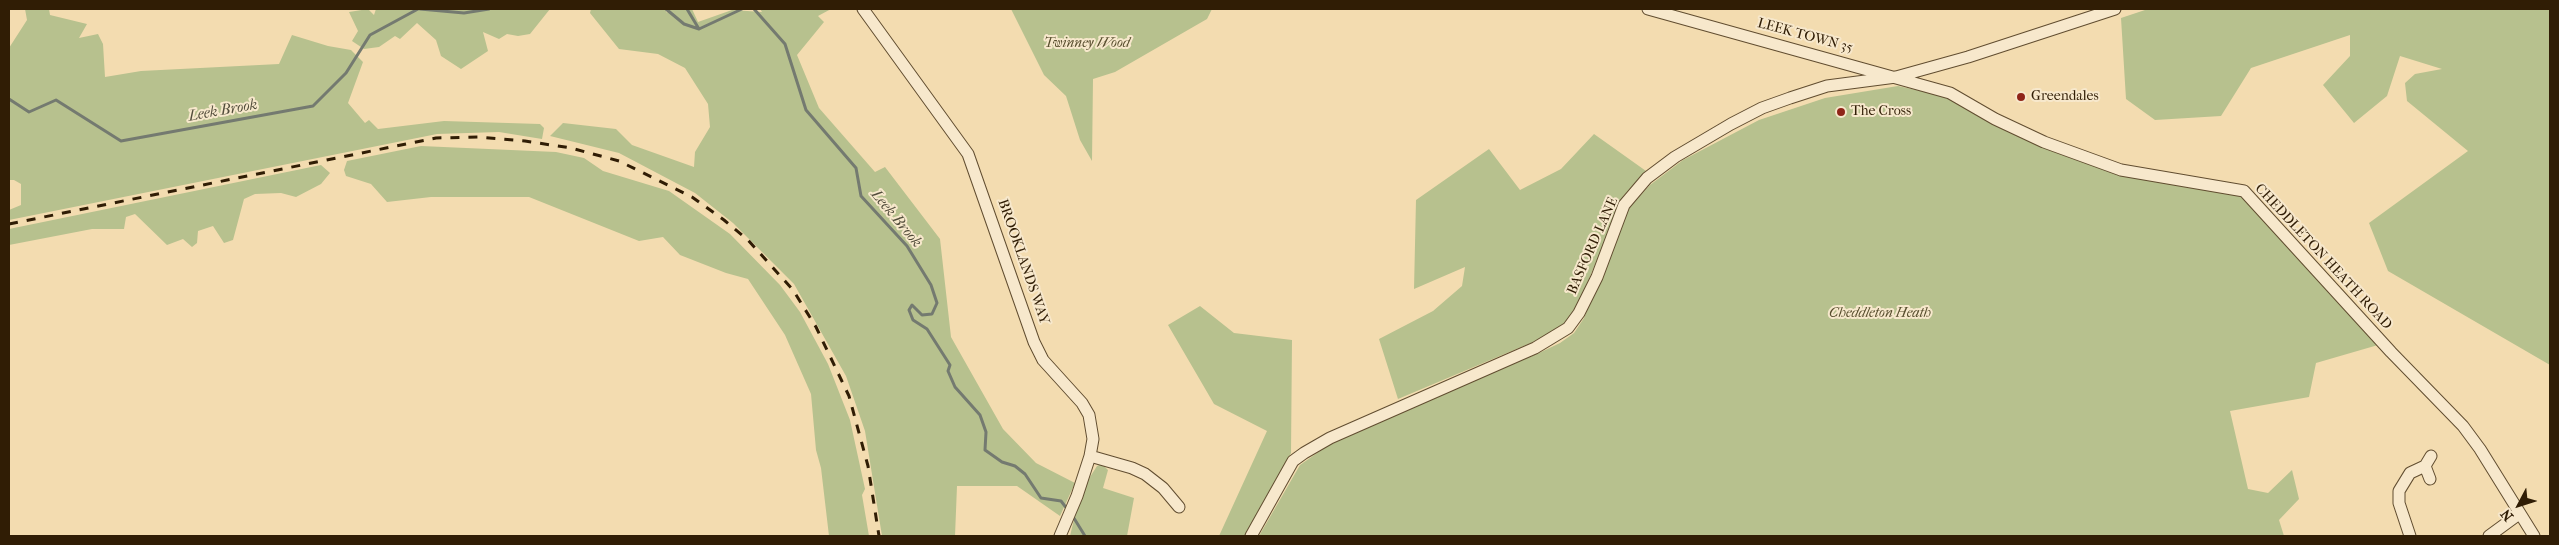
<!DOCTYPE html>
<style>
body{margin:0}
#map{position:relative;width:2559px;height:545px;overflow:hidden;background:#f3dcb0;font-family:"IM FELL French Canon",serif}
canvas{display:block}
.frame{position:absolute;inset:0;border:10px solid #301d05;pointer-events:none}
.north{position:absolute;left:2494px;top:480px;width:50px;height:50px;-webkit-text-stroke:4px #f7e8cc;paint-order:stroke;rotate:230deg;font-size:14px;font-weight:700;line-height:20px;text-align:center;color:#301d05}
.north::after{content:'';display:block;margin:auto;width:18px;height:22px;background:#301d05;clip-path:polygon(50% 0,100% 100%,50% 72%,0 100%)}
</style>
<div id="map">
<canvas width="2559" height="545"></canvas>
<div class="frame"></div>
<div class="north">N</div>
</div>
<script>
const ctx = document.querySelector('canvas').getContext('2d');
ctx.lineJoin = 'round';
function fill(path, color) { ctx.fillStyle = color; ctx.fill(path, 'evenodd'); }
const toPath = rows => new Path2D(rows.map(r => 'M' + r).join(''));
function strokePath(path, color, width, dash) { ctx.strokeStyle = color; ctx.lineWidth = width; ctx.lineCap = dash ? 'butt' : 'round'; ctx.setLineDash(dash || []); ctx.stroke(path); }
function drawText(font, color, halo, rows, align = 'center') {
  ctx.font = font + ' "IM FELL French Canon",serif'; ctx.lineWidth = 4; ctx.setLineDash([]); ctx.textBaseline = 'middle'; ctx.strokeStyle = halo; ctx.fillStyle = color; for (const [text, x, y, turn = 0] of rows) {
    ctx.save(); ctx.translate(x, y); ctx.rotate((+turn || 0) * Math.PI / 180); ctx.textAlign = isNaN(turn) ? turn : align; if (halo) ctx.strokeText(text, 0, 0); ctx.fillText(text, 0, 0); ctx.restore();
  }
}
const green = toPath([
 [25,9,49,9,50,15,87,24,79,38,98,34,103,44,105,77,141,71,279,64,292,35,328,46,351,50,363,62,348,103,365,123,369,120,378,129,444,121,540,124,544,128,542,139,499,132,437,134,9,220,9,210,21,205,21,184,14,180,9,180,9,48,27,20],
 [368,9,374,15,376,9,550,9,530,34,518,36,507,34,499,39,483,32,488,51,461,69,441,56,436,40,417,23,400,39,395,36,379,47,364,49,352,41,358,31,349,12],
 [591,9,665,9,667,13,669,9,692,9,698,22,732,10,762,12,760,9,831,9,818,16,824,22,797,55,819,108,875,172,885,167,940,239,951,337,1003,429,1036,463,1075,483,1060,516,1017,486,957,486,955,536,882,536,865,431,846,376,794,284,733,223,695,193,619,153,550,136,563,123,616,129,632,145,694,167,695,152,710,127,708,104,685,68,658,54,619,49,590,13],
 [1011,9,1212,9,1207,19,1115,72,1093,79,1092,161,1080,140,1066,96,1044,75],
 [2148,9,2550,9,2550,365,2388,271,2369,223,2468,151,2407,101,2405,83,2415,74,2442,69,2400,56,2387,96,2354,123,2323,85,2350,56,2350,35,2251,68,2221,116,2155,120,2126,99,2121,18],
 [1898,86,1948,97,2039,145,2123,176,2243,196,2378,345,2316,363,2309,397,2230,411,2248,489,2268,493,2292,470,2299,499,2279,520,2284,536,1259,536,1300,465,1337,439,1539,353,1560,343,1574,333,1584,318,1629,208,1650,185,1683,160,1759,120,1825,98],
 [1594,134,1646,171,1624,195,1576,310,1563,325,1533,342,1398,399,1379,339,1433,311,1462,286,1465,267,1414,289,1416,200,1489,149,1520,190,1561,169],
 [421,146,556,152,584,158,603,171,669,191,730,234,780,285,800,312,828,364,850,420,865,489,862,495,869,536,829,536,821,468,816,450,811,394,785,335,748,279,726,273,680,255,663,237,639,241,529,197,431,197,387,202,371,184,346,176,344,170,347,161],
 [321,165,330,173,321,184,296,197,281,193,255,194,244,199,233,240,224,243,213,226,198,231,197,243,192,247,183,239,167,245,135,214,126,217,124,229,92,229,9,245,9,229],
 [1200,306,1234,333,1292,340,1291,453,1247,536,1219,536,1267,431,1214,404,1168,325],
 [1102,464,1108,470,1103,488,1134,498,1127,536,1070,536,1077,507,1090,477,1097,466]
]);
const stream = toPath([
 [420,9,464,13,489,9],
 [666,9,684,24,699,29,742,9],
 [687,9,699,29],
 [754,9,785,44,806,110,856,168,861,196,907,246,931,285,937,303,932,314,922,315,912,305,909,310,913,320,927,329,950,365,948,371,955,387,980,415,986,432,985,450,1002,462,1015,466,1025,474,1041,498,1061,501,1068,510],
 [9,99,29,112,56,100,121,141,313,106,346,73,370,35,418,9],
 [1072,515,1085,536]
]);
const street = toPath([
 [863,9,968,154,1034,342,1043,360,1082,403,1089,415,1093,439,1090,456,1077,496,1060,536],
 [1648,9,1950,93,1995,119,2044,142,2121,170,2244,191,2391,352,2463,426,2480,449,2534,536],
 [1090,456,1132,468,1145,474,1163,488,1179,507],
 [2430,479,2425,466,2431,456],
 [1251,536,1293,461,1304,453,1330,438,1535,348,1568,328,1579,313,1597,277,1624,205,1647,178,1675,157,1731,124,1762,108,1790,98,1827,86,1896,77,1968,57,2115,9],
 [2410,536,2399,503,2399,491,2410,473,2425,466],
 [2489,536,2519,514]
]);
const rail = toPath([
 [9,224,436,138,478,137,525,141,571,148,619,161,692,197,724,220,748,240,793,290,816,327,849,396,868,466,879,536]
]);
const markers = [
 [2021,97,5,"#8f2418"],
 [1841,112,5,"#8f2418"]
];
const streetNames = [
 ["LEEK TOWN 35",1805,36,15],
 ["BASFORD LANE",1593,246,-66],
 ["CHEDDLETON HEATH ROAD",2323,257,47],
 ["BROOKLANDS WAY",1023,262,71]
];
const parkNames = [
 ["Twinney Wood",1087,44],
 ["Cheddleton Heath",1880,314]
];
const poiNames = [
 ["Greendales",2031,97],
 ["The Cross",1851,112]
];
const waterNames = [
 ["Leek Brook",223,111,-10],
 ["Leek Brook",896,219,50]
];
fill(green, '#b7c18e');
strokePath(stream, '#747a70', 3);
strokePath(street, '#614d30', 13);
strokePath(street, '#f7e8cc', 11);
strokePath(rail, '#301d05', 3, [9, 9]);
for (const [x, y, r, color] of markers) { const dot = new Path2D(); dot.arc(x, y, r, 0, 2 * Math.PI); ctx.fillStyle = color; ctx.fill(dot); strokePath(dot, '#f7e8cc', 2); }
drawText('14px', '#301d05', '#f7e8cc', streetNames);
drawText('italic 14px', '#584e2e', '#f7e8cc', parkNames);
drawText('14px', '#301d05', '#f7e8cc', poiNames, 'left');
drawText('italic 15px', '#524c3b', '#f7e8cc', waterNames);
</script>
